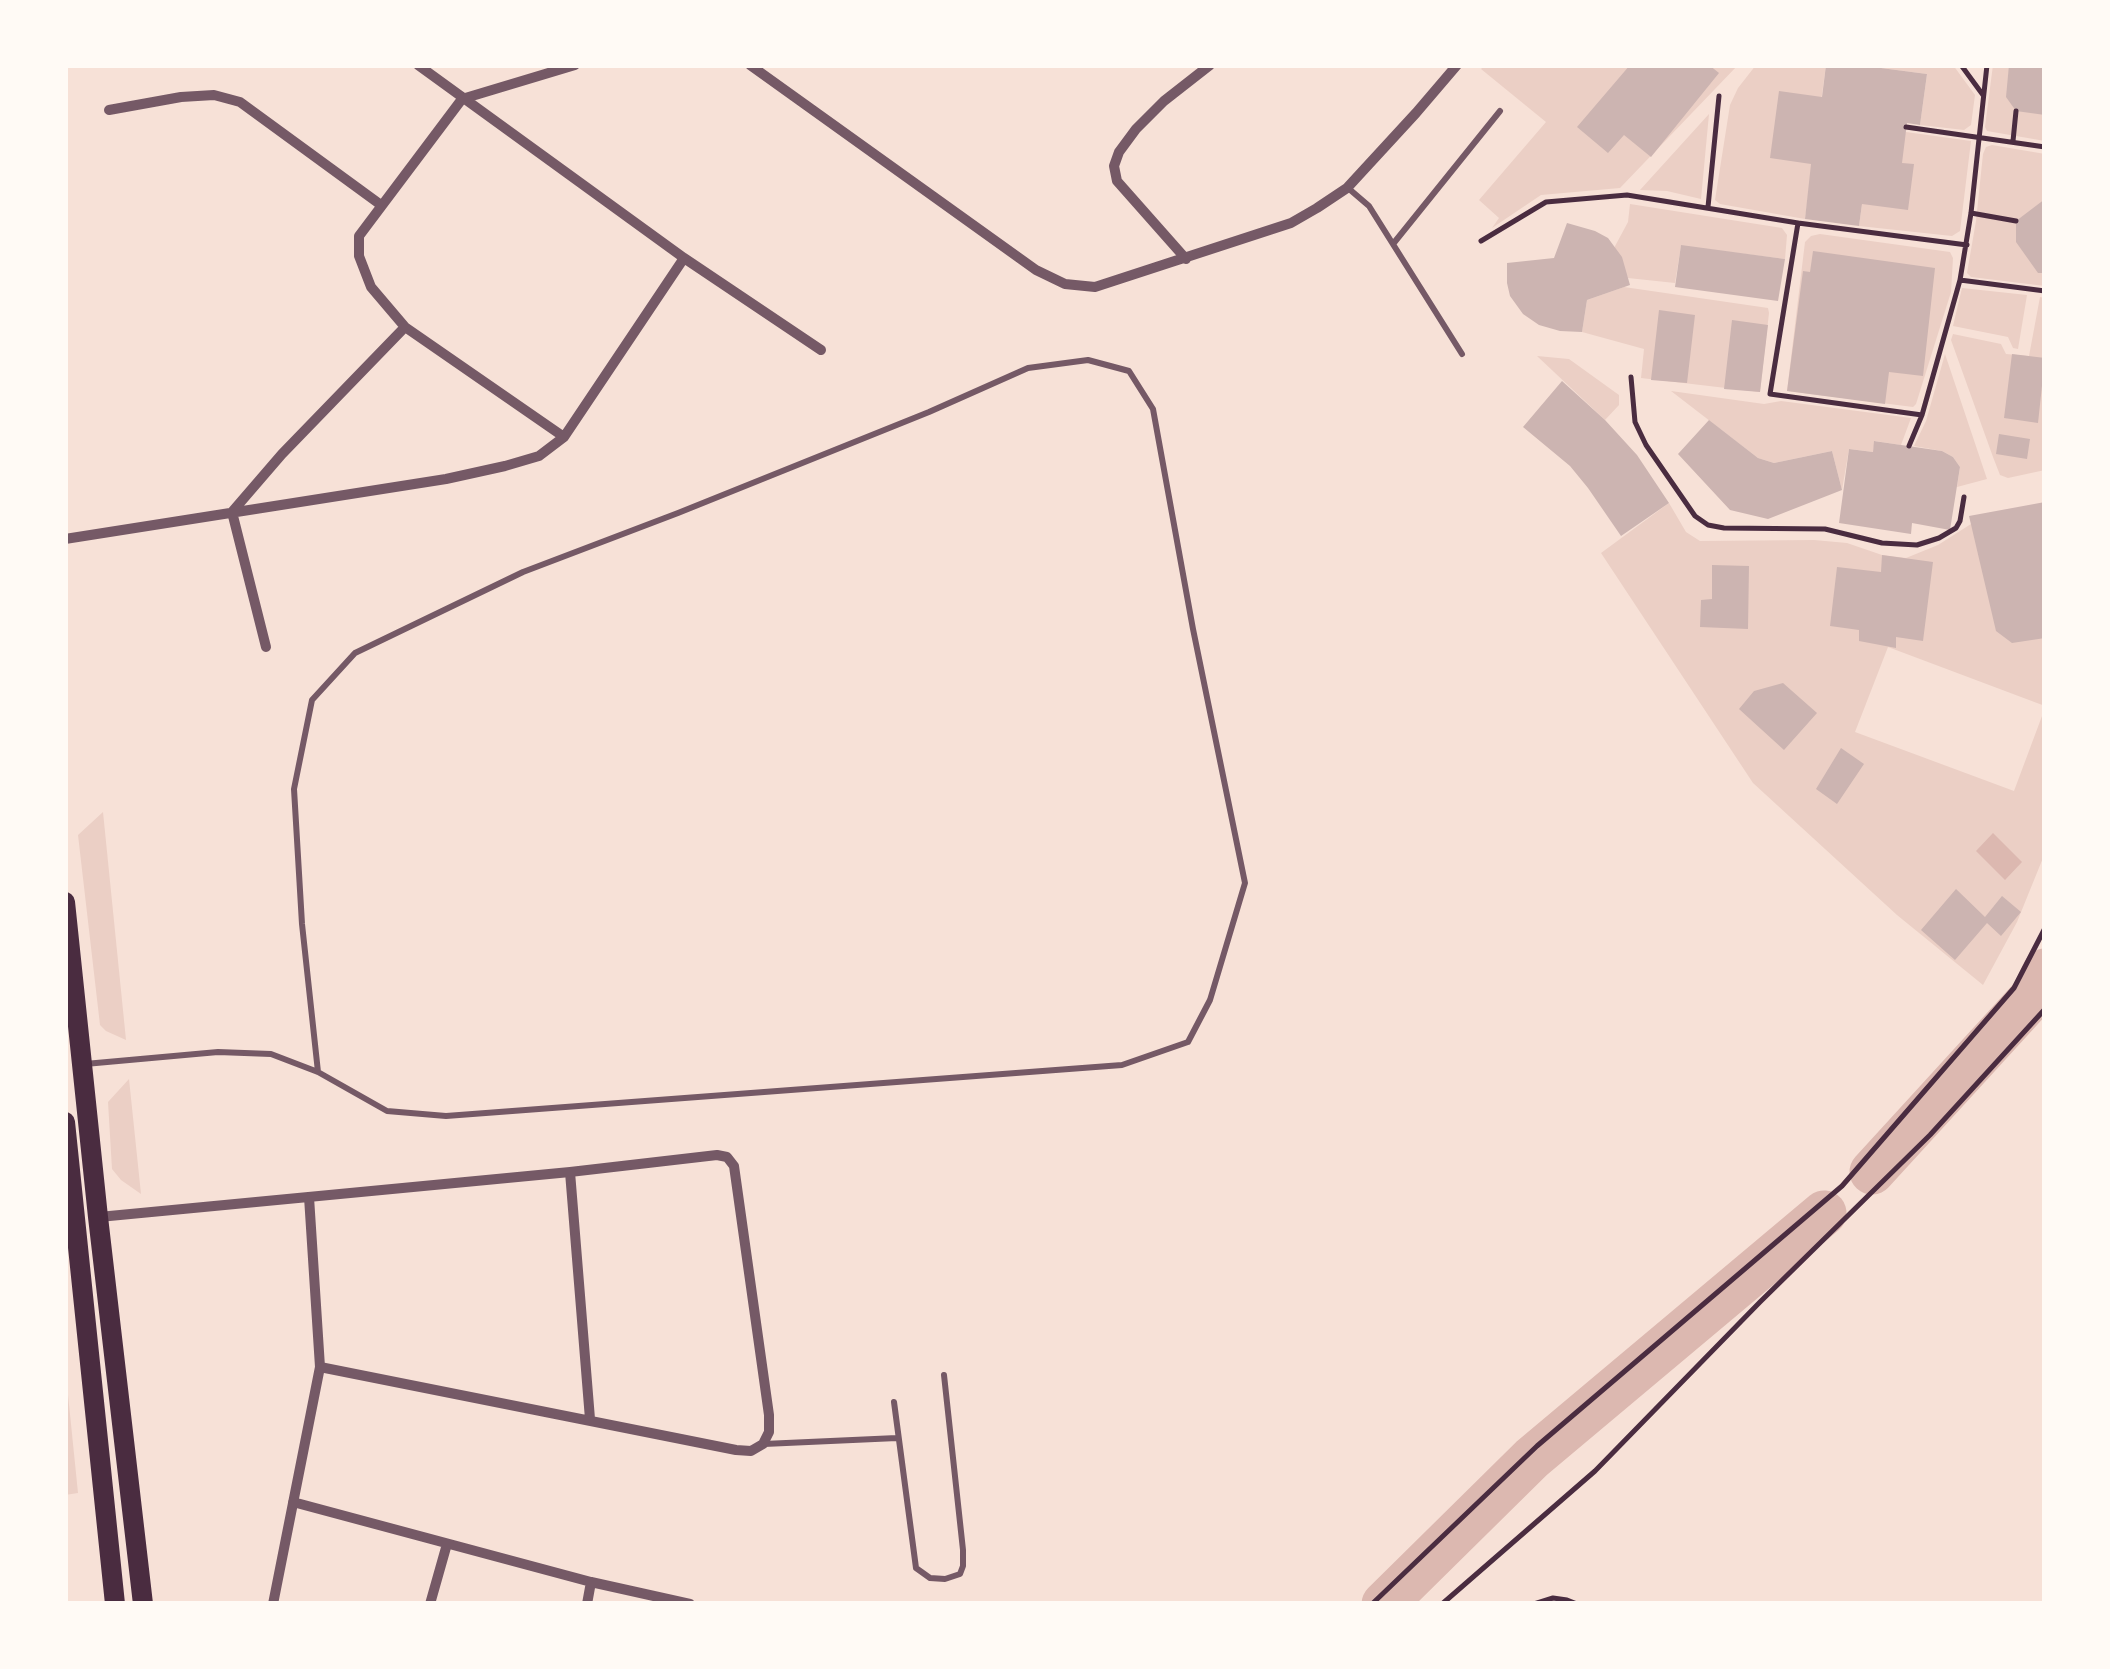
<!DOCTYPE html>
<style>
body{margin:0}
#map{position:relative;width:2110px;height:1669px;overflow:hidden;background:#f7e1d7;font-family:"IBM Plex Sans",sans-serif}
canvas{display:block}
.frame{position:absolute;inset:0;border:68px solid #fffaf5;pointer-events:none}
</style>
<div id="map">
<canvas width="2110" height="1669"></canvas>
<div class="frame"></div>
</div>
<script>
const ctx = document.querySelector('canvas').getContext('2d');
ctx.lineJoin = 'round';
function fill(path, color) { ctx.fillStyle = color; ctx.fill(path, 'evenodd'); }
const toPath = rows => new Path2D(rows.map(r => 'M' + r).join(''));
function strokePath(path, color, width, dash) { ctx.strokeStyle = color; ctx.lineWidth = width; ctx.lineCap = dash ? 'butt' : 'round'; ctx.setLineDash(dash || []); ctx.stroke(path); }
const green = toPath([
 [1485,65,1738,65,1620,188,1541,195,1492,228,1499,218,1479,200,1546,122,1481,69],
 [1756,65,1826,65,1805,219,1720,204,1715,200,1730,105,1738,88],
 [1881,65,1953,65,1975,95,1971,125,1964,130,1920,125,1927,74,1881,68],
 [1993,65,2045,65,2045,141,1987,131,1985,127],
 [1709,114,1701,199,1667,191,1640,190],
 [1906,132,1971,141,1960,231,1952,236,1859,226,1862,204],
 [1992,145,2045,154,2045,286,1971,277,1967,273,1976,221,1983,154,1986,147],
 [1630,204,1782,228,1787,235,1785,259,1681,246,1675,283,1628,278,1614,248,1628,222],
 [1820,234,1950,252,1953,258,1951,292,1916,404,1913,407,1787,391,1805,242,1811,236],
 [1624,287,1768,308,1769,313,1760,392,1641,378,1644,349,1582,332,1587,300],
 [1962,288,2027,295,2018,349,2013,348,2008,337,1953,326],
 [2040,297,2045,298,2045,470,2008,478,2000,475,1993,457,1951,340,1953,334,2001,344,2006,354,2029,356],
 [1945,354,1987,479,1957,487,1960,467,1953,457,1942,451,1914,446,1926,421],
 [1537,356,1569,359,1619,395,1619,405,1605,420],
 [1671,391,1764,404,1781,401,1911,418,1901,445,1875,441,1873,452,1849,449,1842,490,1832,451,1774,463,1758,458],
 [1669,503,1686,532,1700,541,1814,540,1847,543,1882,555,1906,558,1938,545,1971,524,2045,638,2045,706,1888,647,1855,732,2014,791,2045,708,2045,853,2017,922,1983,985,1897,915,1753,783,1601,553],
 [103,812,126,1040,106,1031,100,1025,78,835],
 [129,1079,141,1194,121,1180,112,1169,108,1102],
 [65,1365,78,1493,65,1495]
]);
const water = toPath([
 [1993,833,2022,862,2005,880,1976,851]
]);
const river = toPath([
 [1872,1172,2033,996,2045,971],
 [1384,1604,1532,1458,1824,1213]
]);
const building = toPath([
 [1630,65,1709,65,1719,73,1651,157,1624,135,1608,153,1577,127],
 [1826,65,1881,65,1881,68,1927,74,1920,125,1907,123,1902,163,1914,164,1908,210,1862,204,1859,226,1805,219,1811,164,1770,158,1779,91,1822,97],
 [2009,65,2045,65,2045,115,2016,111,2006,97],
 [2045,199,2045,273,2038,273,2016,242,2016,221],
 [1567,223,1595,231,1608,238,1622,257,1630,285,1587,300,1582,332,1560,331,1539,325,1523,314,1510,296,1507,283,1507,263,1554,258],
 [1681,245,1785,259,1778,301,1675,287],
 [1813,251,1935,268,1923,376,1889,372,1885,404,1787,391,1803,271,1810,272],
 [1659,310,1695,315,1687,383,1651,380],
 [1732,320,1768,325,1760,392,1724,389],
 [2012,354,2045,358,2038,423,2004,418],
 [1562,381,1605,420,1637,455,1669,503,1621,536,1588,488,1570,466,1523,427],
 [1709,420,1758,458,1774,463,1832,451,1842,490,1768,519,1730,510,1678,454],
 [1999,434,2030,439,2027,459,1996,454],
 [1874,441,1942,451,1953,457,1960,467,1950,530,1912,523,1911,534,1839,523,1849,449,1873,452],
 [2045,502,2045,638,2012,643,1996,631,1969,516],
 [1882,555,1933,562,1923,641,1896,637,1896,648,1859,641,1859,630,1830,626,1837,567,1881,572],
 [1712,565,1749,566,1748,629,1700,627,1701,600,1712,599],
 [1783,683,1817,713,1784,750,1739,709,1754,691],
 [1841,748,1864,764,1837,804,1816,789],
 [1956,889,1985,917,2002,896,2021,912,2001,936,1987,923,1955,960,1921,930]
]);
const path = toPath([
 [1961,65,1983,95],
 [1906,127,2045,147],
 [2013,141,2016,111],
 [1708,207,1719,96],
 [1971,213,2016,221],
 [1798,223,1770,394,1922,415],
 [1481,241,1546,202,1627,195,1798,223,1967,245],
 [1960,280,2045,291],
 [1631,377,1635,422,1646,445,1695,516,1708,525,1724,528,1825,529,1882,543,1917,545,1939,538,1956,528,1960,521,1964,497],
 [1909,446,1922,415,1960,280,1971,213,1987,65],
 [1372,1604,1537,1446,1842,1186,2014,988,2045,928],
 [1442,1604,1595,1471,1760,1302,1930,1135,2045,1009],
 [1534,1604,1553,1598,1567,1600,1577,1604]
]);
const service = toPath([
 [1348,188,1369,206,1462,354],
 [1393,244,1500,111],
 [85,1064,218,1052,271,1054,318,1072,387,1111,446,1116,1122,1065,1188,1042,1210,1000,1245,883,1193,629,1153,409,1129,371,1088,360,1028,368,929,412,678,513,523,572,355,653,312,700,294,789,302,924,318,1072],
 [894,1402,916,1568,930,1578,945,1579,960,1574,963,1566,963,1550,944,1375],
 [764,1444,897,1438]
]);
const minor = toPath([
 [418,65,684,258,821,350],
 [750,65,1036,270,1065,284,1095,287,1291,223,1317,208,1347,188,1416,113,1457,65],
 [109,110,181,97,214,95,240,102,381,205],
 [1186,259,1117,181,1114,166,1119,152,1136,129,1164,101,1210,65],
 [564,437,405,327,371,287,359,256,359,236,462,99,575,65],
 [65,539,446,479,505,466,539,456,564,437,684,258],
 [266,647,232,512,282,454,405,327],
 [570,1172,590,1419],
 [99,1217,570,1172,717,1155,727,1157,734,1166,769,1415,769,1432,763,1444,751,1451,736,1450,320,1367],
 [293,1502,591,1582,690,1604],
 [273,1604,320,1367,309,1197],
 [430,1604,447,1544],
 [587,1604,591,1582]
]);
const trunk = toPath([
 [65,902,98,1217,143,1604],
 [65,1122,115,1604]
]);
fill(green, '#ebcfc5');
fill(water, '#dcb8b0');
strokePath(river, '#dcb8b0', 45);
fill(building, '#ccb4b1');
strokePath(path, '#4a2c40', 5);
strokePath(service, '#755966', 6);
strokePath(minor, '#755966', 10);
strokePath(trunk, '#4a2c40', 20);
</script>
